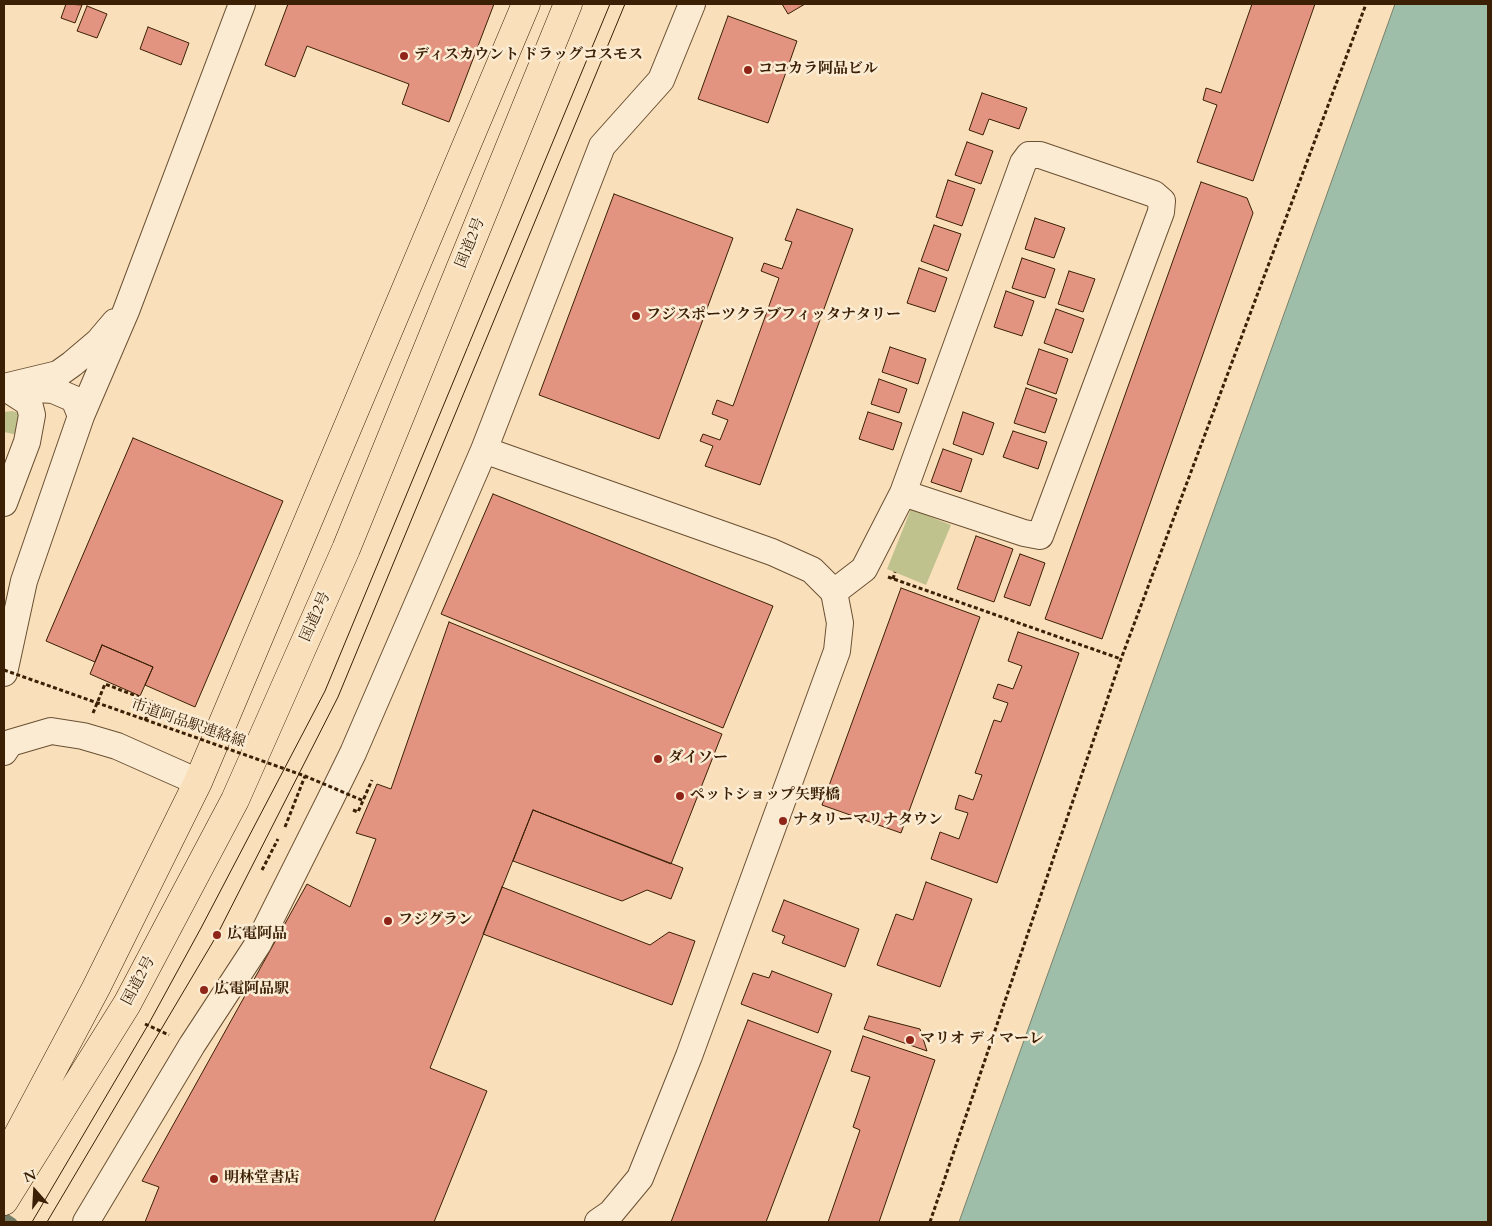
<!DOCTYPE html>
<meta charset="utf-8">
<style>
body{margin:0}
#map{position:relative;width:1492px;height:1226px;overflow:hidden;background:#f9e0bb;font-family:Cardo,serif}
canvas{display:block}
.frame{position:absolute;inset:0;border:5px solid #3b2005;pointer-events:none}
.north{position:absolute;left:10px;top:1166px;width:50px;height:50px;-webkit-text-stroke:4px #fbebd3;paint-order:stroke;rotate:341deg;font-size:14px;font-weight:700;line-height:20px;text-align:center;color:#3b2005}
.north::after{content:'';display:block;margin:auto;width:18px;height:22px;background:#3b2005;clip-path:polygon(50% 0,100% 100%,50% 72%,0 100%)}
</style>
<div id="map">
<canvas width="1492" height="1226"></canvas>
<div class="frame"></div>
<div class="north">N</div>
</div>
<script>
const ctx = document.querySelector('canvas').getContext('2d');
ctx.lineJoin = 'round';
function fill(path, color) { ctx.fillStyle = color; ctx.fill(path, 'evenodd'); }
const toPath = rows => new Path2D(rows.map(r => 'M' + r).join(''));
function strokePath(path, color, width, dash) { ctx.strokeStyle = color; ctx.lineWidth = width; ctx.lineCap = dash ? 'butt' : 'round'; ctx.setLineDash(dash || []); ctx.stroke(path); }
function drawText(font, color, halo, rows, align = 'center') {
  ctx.font = font + ' Cardo,"Noto Serif JP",serif'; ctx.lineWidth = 5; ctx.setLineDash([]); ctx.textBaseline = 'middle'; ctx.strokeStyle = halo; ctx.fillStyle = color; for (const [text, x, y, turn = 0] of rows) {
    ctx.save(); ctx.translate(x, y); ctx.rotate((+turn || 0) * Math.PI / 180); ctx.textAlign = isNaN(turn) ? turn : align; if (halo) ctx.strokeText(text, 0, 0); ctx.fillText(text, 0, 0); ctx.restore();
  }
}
const green = toPath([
 [12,411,22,414,22,436,4,432,4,412],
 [911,509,951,525,926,585,887,569]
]);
const water = toPath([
 [1395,4,1488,4,1488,1222,959,1222,1395,4]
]);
const stream = toPath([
 [4,1216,13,1222]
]);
const building = toPath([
 [66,4,82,5,75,23,61,18,66,4],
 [288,4,494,4,449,122,402,104,409,84,307,46,295,77,265,65,288,4],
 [782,4,805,4,788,14,782,4],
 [1252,4,1315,4,1253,181,1197,162,1217,105,1203,100,1206,88,1221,93,1252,4],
 [87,6,107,14,97,38,77,31,87,6],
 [728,16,797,41,768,123,698,99,728,16],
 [148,27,189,43,181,65,140,49,148,27],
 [982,93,1027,108,1019,129,989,119,983,135,969,130,982,93],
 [967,142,993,151,981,184,955,175,967,142],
 [948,180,975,189,962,226,936,217,948,180],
 [1201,182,1247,198,1253,213,1102,639,1045,619,1201,182],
 [614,194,733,238,659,439,539,395,614,194],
 [797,209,853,229,760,485,705,466,713,446,700,441,703,434,720,440,728,420,712,414,717,400,733,406,779,278,761,271,764,263,782,269,792,242,785,240,797,209],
 [1035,218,1065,228,1054,258,1025,249,1035,218],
 [934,225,961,234,948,271,921,261,934,225],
 [1022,258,1055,269,1045,298,1012,288,1022,258],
 [919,268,947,278,935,312,907,303,919,268],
 [1069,271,1095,279,1083,312,1058,304,1069,271],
 [1006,291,1034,301,1022,336,994,327,1006,291],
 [1056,309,1084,319,1072,353,1044,343,1056,309],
 [890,347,926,359,918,384,882,372,890,347],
 [1039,349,1068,359,1056,394,1027,384,1039,349],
 [879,379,907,389,899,413,871,404,879,379],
 [1026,388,1057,399,1045,433,1014,423,1026,388],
 [868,412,902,423,893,450,859,439,868,412],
 [963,412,994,423,983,455,953,444,963,412],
 [1013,431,1047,442,1038,469,1003,457,1013,431],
 [133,438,283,501,195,707,145,685,153,667,102,645,95,662,46,641,133,438],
 [943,449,972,459,961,492,931,482,943,449],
 [493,494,773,606,723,728,441,614,493,494],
 [976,536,1013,549,994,602,957,589,976,536],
 [1020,554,1045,563,1030,606,1004,597,1020,554],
 [901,588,980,617,901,833,822,805,901,588],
 [449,622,722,734,671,864,533,810,430,1068,487,1091,434,1222,145,1222,159,1187,142,1181,307,884,350,907,376,839,356,833,377,784,391,789,449,622],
 [1018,632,1079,653,997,883,931,859,940,832,959,839,968,813,955,809,959,795,973,800,982,775,975,773,994,720,1001,722,1008,703,993,698,998,684,1013,689,1022,666,1008,661,1018,632],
 [102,645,153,667,140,696,90,674,102,645],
 [533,810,683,868,671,899,647,890,622,901,513,861,533,810],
 [926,882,972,899,940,987,877,965,896,914,913,920,926,882],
 [502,887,650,945,669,932,695,941,672,1005,483,934,502,887],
 [784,900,859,929,845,967,782,943,785,936,772,931,784,900],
 [772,971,832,994,818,1033,741,1004,753,973,769,978,772,971],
 [869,1016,920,1029,927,1051,864,1029,869,1016],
 [748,1020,831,1051,766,1222,671,1222,748,1020],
 [863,1036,935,1060,879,1222,828,1222,860,1130,853,1127,870,1077,851,1071,863,1036]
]);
const path = toPath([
 [888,577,1121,659],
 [893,579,895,572],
 [93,713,105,684,152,702,145,721],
 [353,810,358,812,372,780],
 [285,827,305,776],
 [262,870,278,839],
 [145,1024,169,1035],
 [930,1222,1121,659,1366,4]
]);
const minor = toPath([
 [4,387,58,374,72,364,98,342,115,322],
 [23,388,53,390,74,399,81,416],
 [484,450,772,552,812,570,834,592,840,623,837,651,689,1056,640,1178,611,1213,598,1222],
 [4,503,27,442,32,415,29,403,4,387],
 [834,592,864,569,903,493,1023,163,1029,155,1040,155,1154,194,1162,201,1161,212,1040,536,1024,533,903,493],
 [4,673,24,581,81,416,126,311,242,4],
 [4,752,10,743,51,731,83,736,117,746,198,782],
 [86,1222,192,1045,258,944,330,800,353,753,484,450,602,146,661,80,692,4]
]);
const highway = toPath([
 [4,1161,96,988,198,782,526,4],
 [4,1201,127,1004,235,800,346,549,568,4]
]);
const tram = toPath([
 [32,1222,148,1025,201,928,325,691,610,4],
 [47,1222,217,935,338,697,625,4]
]);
const pathBridge = toPath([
 [4,670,305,776,364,801]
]);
const markers = [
 [404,56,5,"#8f2418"],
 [748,70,5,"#8f2418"],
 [636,316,5,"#8f2418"],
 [658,759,5,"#8f2418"],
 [680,796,5,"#8f2418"],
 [783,821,5,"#8f2418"],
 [388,921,5,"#8f2418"],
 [217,935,5,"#8f2418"],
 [204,990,5,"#8f2418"],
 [910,1040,5,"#8f2418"],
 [214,1179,5,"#8f2418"]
];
const poiNames = [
 ["ディスカウント ドラッグコスモス",414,56],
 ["ココカラ阿品ビル",758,70],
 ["フジスポーツクラブフィッタナタリー",646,316],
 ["ダイソー",668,759],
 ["ペットショップ矢野橋",690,796],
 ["ナタリーマリナタウン",793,821],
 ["フジグラン",398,921],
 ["広電阿品",227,935],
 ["広電阿品駅",214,990],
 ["マリオ ディマーレ",920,1040],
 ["明林堂書店",224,1179]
];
const streetNames = [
 ["国道2号",471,243,-68],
 ["国道2号",316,617,-66],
 ["市道阿品駅連絡線",188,724,19],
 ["国道2号",139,981,-62]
];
fill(green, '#c0c28e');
fill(water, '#9fbeaa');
strokePath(water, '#777f68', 1);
strokePath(stream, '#777f68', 8);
fill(building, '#e39480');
strokePath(building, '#3b2005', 1);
strokePath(minor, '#6a5032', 28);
strokePath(highway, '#3b2005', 29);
strokePath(path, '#3b2005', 3, [4, 2.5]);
strokePath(minor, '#fbebd3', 26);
strokePath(highway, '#f9e0bb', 28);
strokePath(tram, '#3b2005', 1);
strokePath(pathBridge, '#3b2005', 3, [4, 2.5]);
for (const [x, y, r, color] of markers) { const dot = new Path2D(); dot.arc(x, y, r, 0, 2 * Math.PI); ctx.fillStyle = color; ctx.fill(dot); strokePath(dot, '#fbebd3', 2); }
drawText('bold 15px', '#3b2005', '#fbebd3', poiNames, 'left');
drawText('15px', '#3b2005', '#fbebd3', streetNames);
</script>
